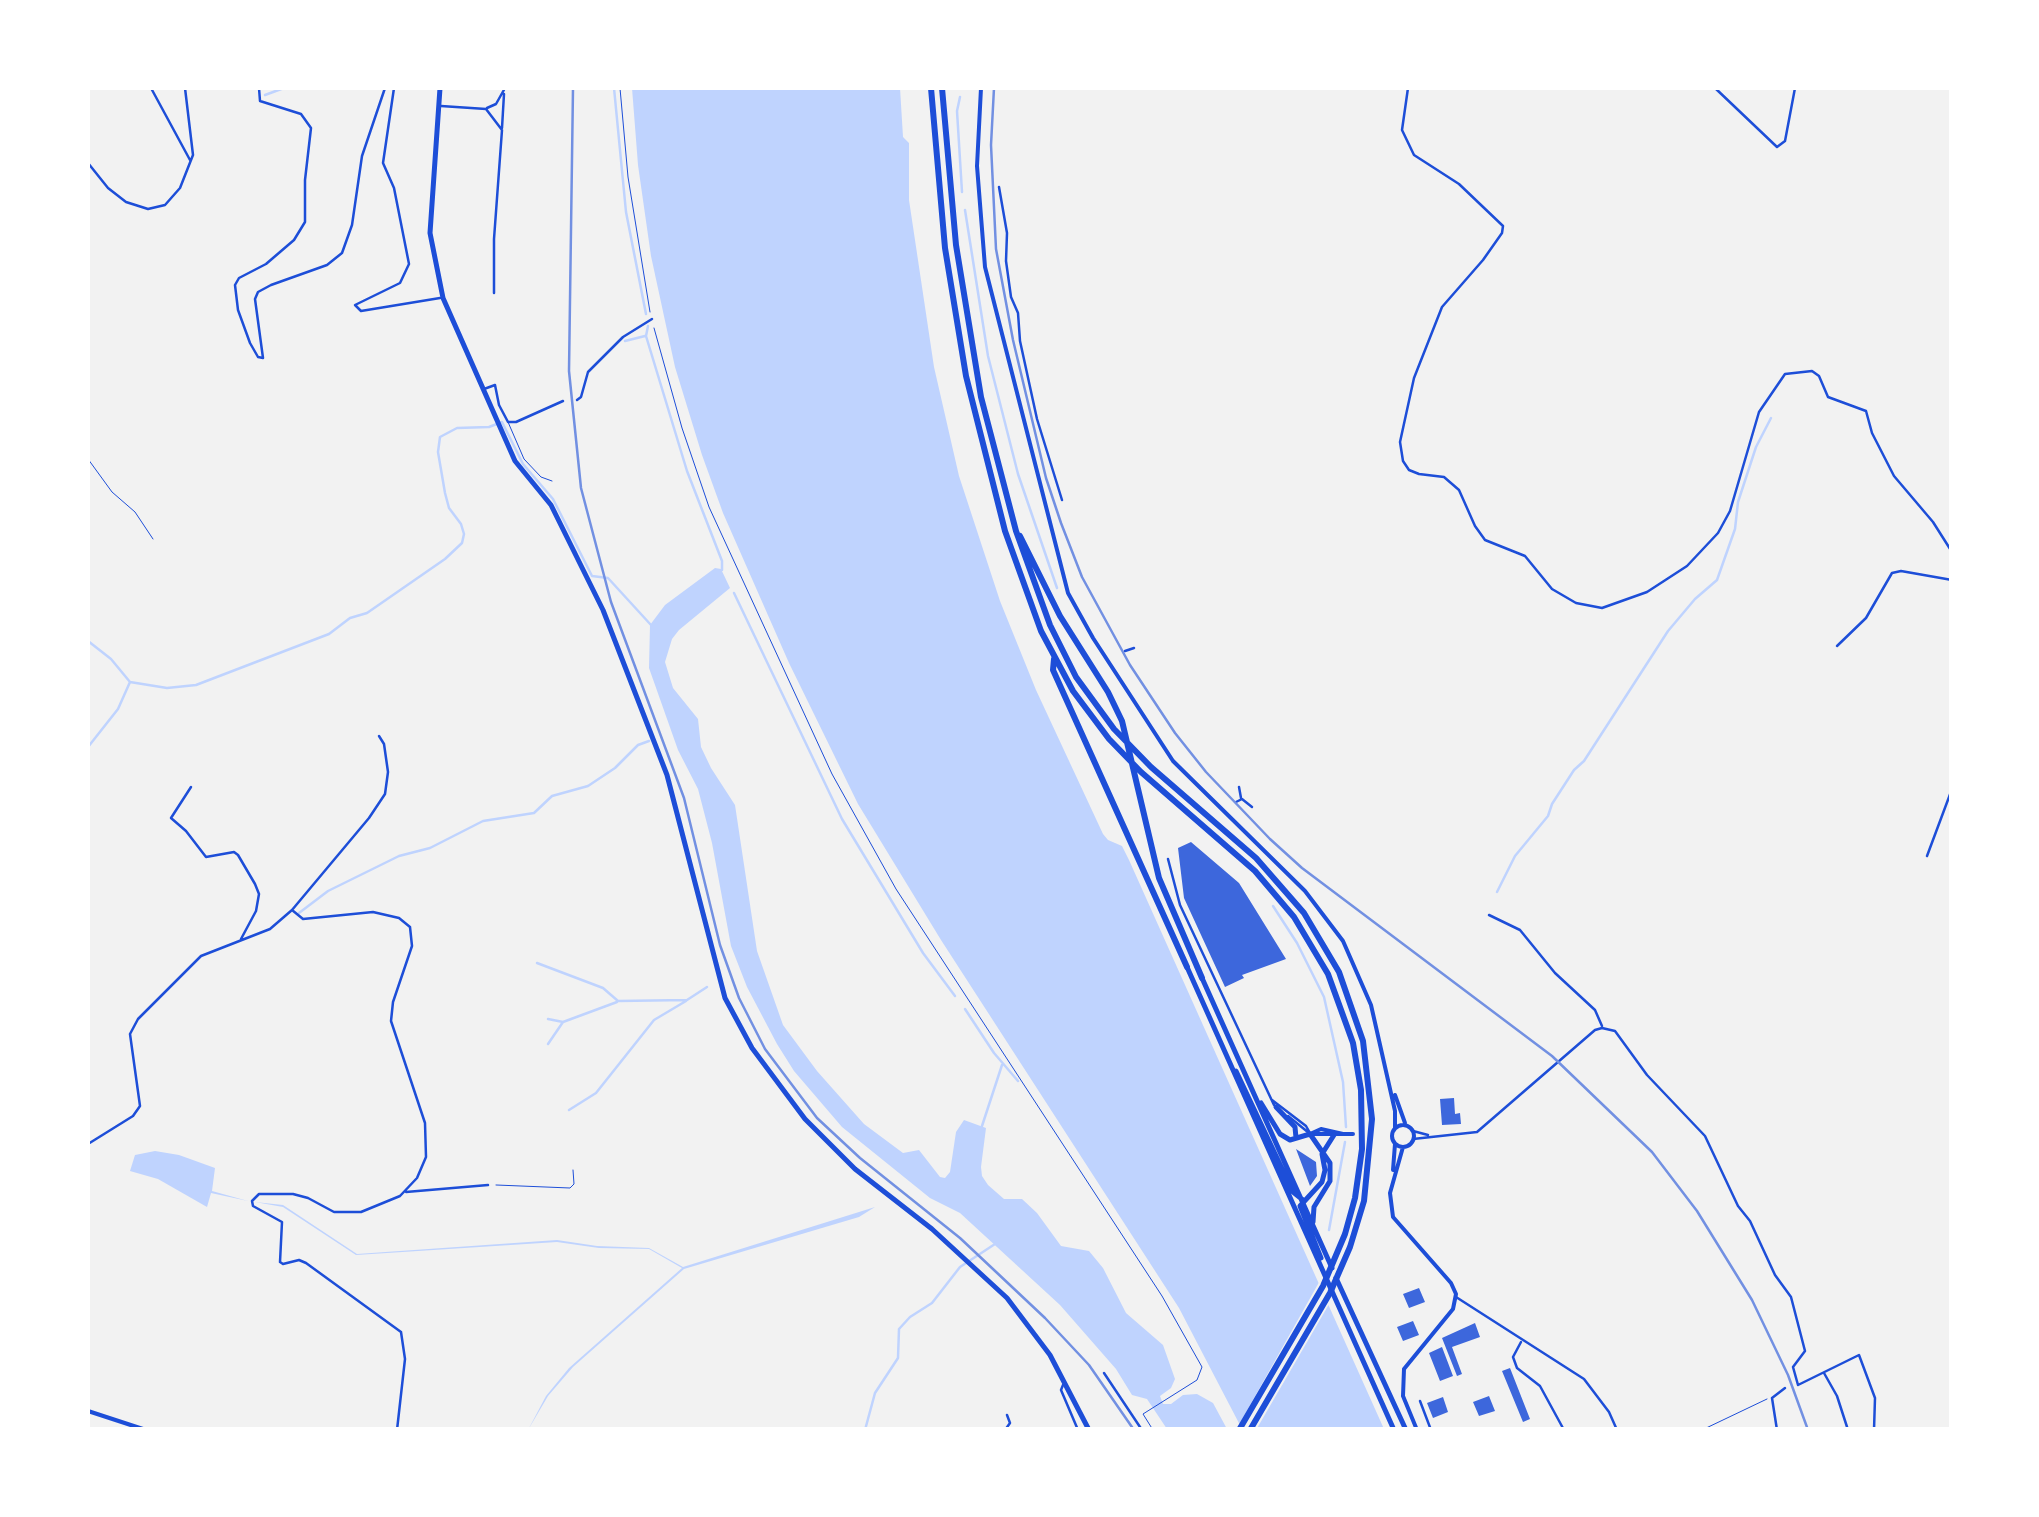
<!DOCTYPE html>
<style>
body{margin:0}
#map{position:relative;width:2039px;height:1517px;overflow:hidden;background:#f2f2f2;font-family:Commissioner,sans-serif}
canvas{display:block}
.frame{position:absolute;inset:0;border:90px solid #fff;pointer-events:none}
</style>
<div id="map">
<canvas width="2039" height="1517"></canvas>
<div class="frame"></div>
</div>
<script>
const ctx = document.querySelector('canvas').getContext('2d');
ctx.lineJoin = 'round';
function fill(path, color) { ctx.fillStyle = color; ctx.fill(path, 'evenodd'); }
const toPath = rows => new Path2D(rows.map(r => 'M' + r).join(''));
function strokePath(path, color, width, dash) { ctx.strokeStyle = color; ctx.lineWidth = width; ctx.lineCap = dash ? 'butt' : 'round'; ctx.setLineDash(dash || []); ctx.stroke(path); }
const water = toPath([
 [632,88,900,88,903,137,909,143,909,200,934,367,959,476,1000,601,1036,690,1103,834,1108,840,1122,846,1129,860,1384,1429,1242,1429,1179,1308,941,940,858,804,789,663,723,513,702,455,675,367,651,256,638,165],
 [715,568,721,569,730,588,679,630,672,639,665,662,673,688,698,719,701,747,711,768,735,805,757,951,783,1025,817,1071,864,1124,903,1153,919,1150,940,1177,945,1178,950,1172,956,1132,964,1120,986,1128,981,1167,982,1176,988,1185,1004,1199,1022,1199,1037,1213,1061,1246,1089,1251,1103,1268,1126,1313,1163,1345,1175,1379,1171,1388,1160,1396,1163,1404,1171,1404,1183,1395,1197,1394,1213,1403,1227,1429,1167,1429,1147,1399,1132,1395,1116,1369,1060,1305,960,1213,930,1198,842,1127,794,1071,777,1044,747,987,731,946,712,843,698,789,678,750,649,668,650,625,665,605],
 [155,1151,179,1155,215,1168,212,1191,248,1201,211,1193,207,1207,158,1179,130,1171,135,1155],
 [255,1202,283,1205,357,1254,557,1240,597,1246,649,1248,683,1267,875,1207,859,1217,684,1269,573,1367,548,1396,528,1430,546,1396,569,1368,682,1268,649,1249,599,1248,557,1242,356,1255,283,1207]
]);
const pier = toPath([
 [1322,1277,1332,1299,1256,1430,1236,1430]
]);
const stream = toPath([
 [614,88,626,212,646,314],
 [265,95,284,88],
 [960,97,957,111,962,192],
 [965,210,988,356,1018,474,1057,588],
 [648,326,646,336,687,471,722,561,722,570],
 [625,341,645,336],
 [734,593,842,819,923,953,955,996],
 [88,641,111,659,130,682,167,688,196,685,329,634,350,618,367,613,445,559,462,543,464,534,461,524,449,508,445,493,438,452,440,437,457,428,489,427,502,422,523,464,553,499,592,576,608,578,651,625],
 [88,747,118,709,130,682],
 [1497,892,1515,856,1548,816,1552,804,1574,770,1584,761,1668,631,1695,599,1717,580,1735,529,1738,502,1756,447,1771,418],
 [1273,906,1297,943,1324,997,1343,1082,1346,1127],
 [299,913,328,891,399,856,430,848,483,821,534,813,552,796,588,786,615,768,638,745,649,741],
 [537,963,603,988,618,1001,687,1000,707,987],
 [965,1009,994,1053,1018,1081],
 [548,1019,563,1022,617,1002],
 [548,1044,563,1022],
 [569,1110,596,1093,654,1020,686,1001],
 [982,1126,1002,1065],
 [1329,1230,1345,1142],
 [865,1430,875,1393,898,1358,899,1329,910,1317,932,1303,960,1267,995,1244]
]);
const building = toPath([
 [1191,842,1239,883,1286,959,1242,975,1244,978,1225,987,1184,898,1178,848],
 [1454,1098,1455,1114,1460,1113,1461,1124,1442,1125,1440,1099],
 [1296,1149,1316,1162,1317,1176,1310,1186],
 [1419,1288,1425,1302,1409,1308,1403,1294],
 [1413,1321,1419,1335,1403,1341,1397,1327],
 [1475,1323,1480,1337,1452,1347,1462,1374,1457,1376,1442,1338],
 [1442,1347,1453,1376,1440,1381,1429,1353],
 [1510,1368,1530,1419,1523,1422,1502,1371],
 [1489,1396,1495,1411,1479,1416,1473,1402],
 [1443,1397,1448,1412,1433,1418,1427,1403]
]);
const path = toPath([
 [620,88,628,177,650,312],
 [654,328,682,428,709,507,832,774,896,889,1162,1296,1202,1367,1197,1380,1143,1414,1153,1430],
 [88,459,112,492,135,512,153,539],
 [496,1185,570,1188,574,1184,573,1170],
 [1702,1430,1767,1399]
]);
const service = toPath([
 [508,422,524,459,541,477,552,481]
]);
const minor = toPath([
 [151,88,190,160],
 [259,88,260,101,301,114,311,128,305,180,305,222,294,240,266,264,239,278,235,285,238,310,250,343,258,357,263,358,255,299,258,292,271,285,327,265,342,253,352,225,362,156,385,88],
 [394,88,383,163,394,188,409,264,400,283,355,305,361,311,440,298],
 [1408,88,1402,130,1414,155,1459,184,1503,226,1502,233,1483,260,1442,307,1414,378,1400,442,1403,461,1409,470,1419,474,1444,477,1459,490,1475,526,1485,540,1525,556,1552,589,1576,603,1602,608,1647,592,1687,566,1718,533,1730,511,1759,412,1785,374,1812,371,1819,376,1828,397,1866,411,1872,433,1894,476,1933,522,1952,552],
 [1715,88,1777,147,1785,141,1795,88],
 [441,106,486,109,502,130,494,239,494,293],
 [487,108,496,104,505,88],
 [502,128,504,94],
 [88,163,108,188,126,202,148,209,165,205,180,188,193,155,185,88],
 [999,187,1007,233,1006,261,1011,297,1018,313,1020,341,1037,419,1062,500],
 [484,389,495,385,499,405,508,422,516,422,563,401],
 [577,400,581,397,588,372,623,337,652,319],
 [1837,646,1866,618,1892,573,1901,571,1952,580],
 [1125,651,1134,648],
 [379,736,384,744,388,772,385,794,369,818,292,910,303,919,373,912,399,918,410,927,412,946,393,1002,391,1021,425,1123,426,1157,417,1178,400,1196,361,1212,334,1212,308,1198,293,1194,259,1194,252,1201,253,1206,282,1222,280,1262,283,1264,299,1260,306,1263,401,1332,405,1359,397,1430],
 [191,787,171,818,186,831,206,857,234,852,238,855,255,884,259,894,256,911,241,939],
 [1239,787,1241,798],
 [1236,802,1242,799,1252,807],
 [1927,856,1952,789],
 [1168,859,1180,905,1274,1105],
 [1489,915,1520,930,1555,973,1595,1010,1602,1026],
 [1272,1100,1306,1126,1310,1133],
 [1288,1116,1309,1133],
 [1413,1131,1428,1135],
 [1413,1139,1477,1132,1595,1030,1602,1028,1615,1031,1647,1075,1705,1136,1738,1206,1750,1221,1775,1275,1791,1297,1805,1351,1793,1367,1798,1385,1859,1355,1875,1398,1874,1430],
 [88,1144,133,1116,140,1106,130,1034,138,1019,201,956,270,929,292,910],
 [406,1192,488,1185],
 [1456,1297,1584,1379,1609,1412,1617,1430],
 [1521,1342,1513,1357,1517,1368,1540,1386,1564,1430],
 [1104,1373,1142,1430],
 [1824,1373,1837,1396,1848,1430],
 [1063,1385,1061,1390,1078,1430],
 [1420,1401,1431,1430],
 [1005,1430,1010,1423,1007,1415],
 [1777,1430,1772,1398,1785,1388]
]);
const secondary = toPath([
 [981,88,977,166,985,267,1068,593,1093,638,1173,761,1305,891,1343,941,1371,1005,1395,1111,1395,1128],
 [1395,1095,1405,1123],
 '1392 1136a11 11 0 1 1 22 0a11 11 0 1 1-22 0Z',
 [1310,1134,1353,1134],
 [1310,1134,1321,1129,1343,1134],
 [1403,1147,1390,1193,1393,1217,1451,1283,1456,1294,1453,1309,1404,1369,1403,1396,1417,1430],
 [1393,1170,1395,1144],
 [88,1411,146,1430]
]);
const primary = toPath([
 [440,88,430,233,443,298,515,461,551,505,603,610,667,775,725,998,752,1048,805,1119,855,1169,932,1229,1007,1298,1050,1355,1089,1430]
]);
const trunk = toPath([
 [1187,967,1394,1430],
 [1202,978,1332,1268],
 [1236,1071,1293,1192,1303,1200],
 [1261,1103,1280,1134,1290,1140,1310,1134,1330,1163,1330,1181,1314,1207,1313,1222],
 [1276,1107,1295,1127,1296,1138],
 [1321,1258,1300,1206,1322,1182,1325,1170,1322,1154,1334,1135],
 [1336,1278,1406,1430]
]);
const motorway = toPath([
 [931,88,945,248,966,376,1005,531,1041,631,1073,691,1109,739,1141,772,1255,871,1294,917,1328,974,1353,1043,1361,1090,1362,1149,1355,1198,1345,1234,1323,1286,1239,1430],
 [942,88,956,245,981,397,1016,531,1050,625,1076,677,1114,729,1151,767,1256,858,1304,913,1339,972,1363,1041,1372,1119,1364,1201,1350,1247,1330,1293,1250,1430],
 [1020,536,1060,616,1108,692,1122,721,1159,878,1202,978],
 [1054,659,1053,670,1187,967]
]);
const rail = toPath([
 [573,88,569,371,581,488,611,602,684,798,720,945,739,998,765,1049,817,1118,860,1158,960,1238,1045,1318,1089,1365,1134,1430],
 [994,88,991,145,996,249,1013,340,1046,478,1061,523,1082,577,1130,665,1175,733,1206,772,1270,839,1302,868,1552,1056,1652,1152,1697,1211,1752,1300,1788,1375,1808,1430]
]);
fill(water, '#bfd3fe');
fill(pier, '#f2f2f2');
strokePath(stream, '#bfd3fe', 2.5);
fill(building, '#3d67dc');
strokePath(path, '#1d4ed8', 1);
strokePath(service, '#1d4ed8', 1);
strokePath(minor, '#1d4ed8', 2.5);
strokePath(secondary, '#1d4ed8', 4);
strokePath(primary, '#1d4ed8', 5);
strokePath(trunk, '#1d4ed8', 5);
strokePath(motorway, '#1d4ed8', 6);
strokePath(rail, '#7290e2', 2.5);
</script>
